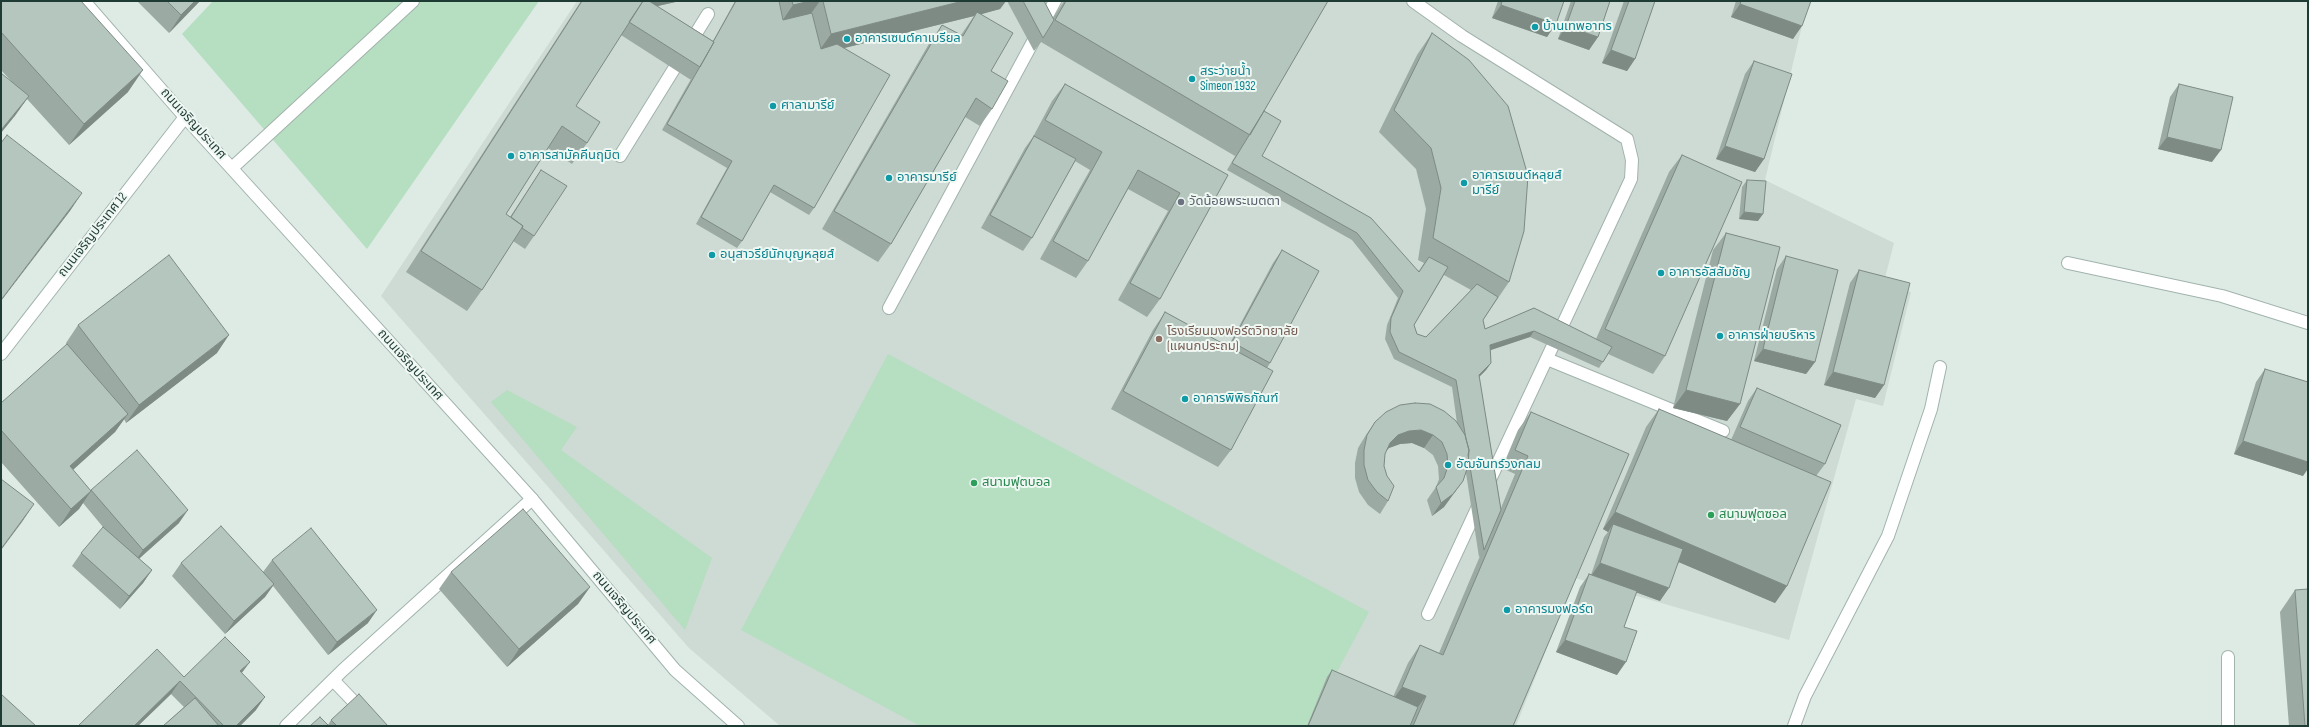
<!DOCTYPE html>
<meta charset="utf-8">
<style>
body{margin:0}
#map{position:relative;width:2309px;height:727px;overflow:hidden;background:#deebe5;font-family:"Sofia Sans Condensed",sans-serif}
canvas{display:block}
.frame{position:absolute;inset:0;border:2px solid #1f3c34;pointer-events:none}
</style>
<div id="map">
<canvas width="2309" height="727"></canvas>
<div class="frame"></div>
</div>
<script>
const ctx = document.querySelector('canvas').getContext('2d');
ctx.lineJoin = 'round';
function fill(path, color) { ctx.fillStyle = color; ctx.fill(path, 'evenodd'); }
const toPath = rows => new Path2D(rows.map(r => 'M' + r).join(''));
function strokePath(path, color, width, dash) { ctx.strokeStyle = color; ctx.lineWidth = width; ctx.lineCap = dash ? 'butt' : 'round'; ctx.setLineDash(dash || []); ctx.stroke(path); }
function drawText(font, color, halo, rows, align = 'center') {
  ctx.font = font + ' "Sofia Sans Condensed","Noto Sans Thai",sans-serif'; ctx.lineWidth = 4; ctx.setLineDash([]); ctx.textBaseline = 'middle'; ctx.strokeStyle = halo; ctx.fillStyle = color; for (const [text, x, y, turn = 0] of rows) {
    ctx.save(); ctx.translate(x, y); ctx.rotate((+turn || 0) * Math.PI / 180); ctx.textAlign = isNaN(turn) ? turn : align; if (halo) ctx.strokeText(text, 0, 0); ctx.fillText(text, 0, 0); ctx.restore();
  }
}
const built = toPath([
 [577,1,1808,1,1765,180,1894,243,1883,286,1911,292,1883,406,1856,399,1789,640,1575,578,1516,726,780,726,689,648,381,296]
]);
const green = toPath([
 [213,1,539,1,367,249,182,34],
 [888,354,1369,612,1308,726,920,726,741,630],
 [507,390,577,427,561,450,712,558,685,630,491,402]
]);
const service = toPath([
 [1413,1,1462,36,1627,139,1632,160,1631,179,1488,484],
 [620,156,708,14],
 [232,168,413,1],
 [889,308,1055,1],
 [1547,359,1723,431],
 [1428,614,1480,502],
 [2228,657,2228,726]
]);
const minor = toPath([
 [2068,263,2222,296,2308,323],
 [1,354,185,117],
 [333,680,377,726],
 [286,726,343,670,532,499],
 [1794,726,1805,696,1888,536,1931,409,1940,367]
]);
const tertiary = toPath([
 [84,1,185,117,532,499,675,670,738,726]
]);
const wall = toPath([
 [1,1,128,92,69,145,27,99,14,117,11,81,1,70],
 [137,1,200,1,169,33],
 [581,1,680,1,657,6,713,41,735,1,1006,1,1000,9,980,14,991,71,992,109,980,126,965,117,891,244,878,262,822,229,930,42,942,25,961,35,974,16,844,48,814,208,809,215,770,192,742,241,737,248,696,224,727,168,662,130,691,79,691,80,621,35,576,106,587,143,572,164,548,148,506,214,510,217,541,170,534,236,525,249,513,241,482,290,467,311,406,272],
 [1007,1,1044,1,1053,18,1064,1,1328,1,1264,111,1262,156,1419,271,1424,263,1418,260,1426,209,1416,169,1379,132,1417,55,1432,33,1509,282,1483,320,1485,329,1534,308,1596,339,1669,172,1682,155,1665,356,1653,374,1608,354,1599,368,1530,337,1490,350,1491,363,1486,370,1479,377,1501,508,1515,474,1502,468,1518,430,1531,412,1513,726,1307,726,1327,677,1332,670,1393,697,1408,663,1420,645,1439,653,1480,556,1479,557,1466,473,1454,493,1444,507,1432,516,1427,500,1436,487,1439,479,1438,466,1433,455,1424,448,1412,443,1400,444,1389,448,1386,451,1385,454,1384,466,1388,501,1380,514,1368,505,1359,492,1355,478,1355,463,1358,448,1366,435,1375,422,1457,423,1452,387,1394,359,1385,339,1387,325,1398,298,1352,240,1227,170,1237,153,1235,156,1041,42,1034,51],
 [1444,275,1471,290,1426,337,1417,334,1414,325],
 [1498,1,1564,1,1547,37,1492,18],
 [1571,1,1610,1,1598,37,1589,50,1558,39],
 [1624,1,1655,1,1635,59,1627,71,1602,63],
 [1736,1,1811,1,1793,39,1731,17],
 [1754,61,1764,159,1755,172,1716,159,1745,74],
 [1065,84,1228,175,1160,299,1147,317,1118,300,1168,211,1128,189,1088,261,1076,278,1040,259,1090,170,1075,161,1032,238,1023,251,981,228,1025,148,1033,137,1052,101],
 [2179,84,2212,162,2158,149,2170,97],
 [1747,180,1758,221,1739,219,1742,187],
 [1726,233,1740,404,1727,421,1673,408,1713,250],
 [1282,250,1270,363,1267,368,1231,450,1218,467,1111,409,1153,330,1165,312,1228,347,1273,263],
 [1786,256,1815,362,1806,374,1754,361,1777,269],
 [1859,270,1884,385,1875,398,1824,385,1850,283],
 [78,325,217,353,126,423,124,419,115,432,73,470,91,491,91,490,179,523,139,559,152,570,143,583,120,609,72,566,81,553,103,527,83,503,79,509,59,527,1,462,1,403,70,349,66,343],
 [2265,369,2303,476,2234,454,2256,382],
 [1757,388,1825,464,1816,476,1787,586,1775,603,1679,562,1660,601,1636,592,1624,627,1617,675,1556,652,1580,587,1589,574,1591,575,1604,537,1608,532,1603,529,1646,427,1659,409,1731,440,1748,401],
 [272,560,368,623,328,655,273,586,265,597,225,634,172,576,181,563,263,572],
 [451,572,590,587,578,604,507,667,439,589],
 [2295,590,2308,726,2289,726,2280,612],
 [242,673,256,710,240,726,163,726,184,707,171,694,138,726,78,726,184,677],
 [331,720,388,726,310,726,328,725]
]);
const shadedWall = toPath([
 [195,1,200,1,169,33,181,15],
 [642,1,680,1,636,11],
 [810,1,820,1,807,19,778,27,793,5],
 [963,1,1006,1,1000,9,975,16,977,12,974,16,816,55,831,34],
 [1740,4,1802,26,1793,39,1731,17],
 [1501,5,1556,24,1547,37,1492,18],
 [1566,26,1598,37,1589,50,1558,39],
 [1611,50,1635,59,1627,71,1602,63],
 [143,70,128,92,69,145,84,124],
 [29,96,14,117,1,133,1,130],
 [2167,137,2221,150,2212,162,2158,149],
 [1725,146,1764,159,1755,172,1716,159],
 [82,193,70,211,1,301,1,300],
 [1744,212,1763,214,1758,221,1739,219],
 [1534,331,1530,337,1485,352,1490,345],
 [229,335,217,353,126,423,139,405],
 [1763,349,1815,362,1806,374,1754,361],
 [1491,363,1486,370,1474,382,1479,375],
 [1833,372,1884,385,1875,398,1824,385],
 [1686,390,1740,404,1727,421,1673,408],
 [128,414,115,432,57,484,70,466],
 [1421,430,1433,435,1424,448,1412,443,1400,444,1389,448,1381,456,1390,443,1398,435,1409,431],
 [2243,441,2308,462,2308,469,2303,476,2234,454],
 [1463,481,1444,507,1432,516,1441,503],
 [91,491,79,509,59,527,71,509],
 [34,504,22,522,1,550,1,549],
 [188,510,179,523,134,563,143,550],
 [1615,512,1787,586,1775,603,1610,533,1613,524,1608,532,1603,529],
 [1600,563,1669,588,1660,601,1591,576],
 [152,570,143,583,120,609,129,596],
 [274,584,265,597,225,634,234,621],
 [590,587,578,604,507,667,519,649],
 [377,610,368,623,328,655,337,642],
 [1565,640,1626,662,1617,675,1556,652],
 [250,662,241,674,240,671],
 [180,681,171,694,138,726,134,726],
 [1402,687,1426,696,1413,714,1390,704],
 [265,697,256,710,240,726,236,726]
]);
const building = toPath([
 [1,1,81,1,143,70,84,124,1,32,1,1],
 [167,1,195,1,181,15,167,1],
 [582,1,643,1,576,106,600,122,587,143,562,126,506,214,523,226,482,290,421,251,582,1],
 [643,1,649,1,714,42,700,67,629,22,643,1],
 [736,1,779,1,783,20,812,13,821,49,837,44,890,75,814,208,774,185,742,241,701,217,732,161,667,124,714,42,713,42,736,1],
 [792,1,810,1,793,5,792,1],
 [823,1,963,1,831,34,823,1],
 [1023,1,1044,1,1054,20,1043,38,1023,1],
 [1066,1,1328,1,1250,135,1055,20,1066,1],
 [1502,1,1564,1,1556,24,1501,5,1502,1],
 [1575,1,1610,1,1598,37,1566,26,1575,1],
 [1629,1,1655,1,1635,59,1611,50,1629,1],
 [1741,1,1811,1,1802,26,1740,4,1741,1],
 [977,12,1013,33,991,71,1008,81,992,109,976,98,891,244,834,211,942,25,963,36,977,12],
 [1432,33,1469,60,1508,106,1528,176,1524,231,1509,282,1433,238,1441,188,1431,148,1394,110,1432,33],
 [1754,61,1792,74,1764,159,1725,146,1754,61],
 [1,73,29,96,1,130,1,73],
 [1065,84,1228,175,1160,299,1130,283,1180,193,1138,170,1088,261,1053,241,1102,152,1045,120,1065,84],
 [2179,84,2233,97,2221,150,2167,137,2179,84],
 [1264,111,1281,121,1262,156,1371,218,1419,272,1429,257,1448,267,1414,325,1417,334,1426,337,1477,284,1498,297,1483,320,1485,329,1534,308,1612,347,1603,362,1534,331,1490,345,1491,363,1479,375,1501,510,1484,550,1468,455,1469,450,1466,439,1456,380,1399,352,1390,332,1391,318,1403,291,1357,233,1232,163,1264,111],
 [7,135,82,193,1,300,1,143,7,135],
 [1034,136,1076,159,1032,238,990,215,1034,136],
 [1682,155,1742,182,1665,356,1605,329,1682,155],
 [541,170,567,186,534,236,522,228,523,226,511,217,541,170],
 [1747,180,1766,181,1763,214,1744,212,1747,180],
 [1726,233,1780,247,1740,404,1686,390,1726,233],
 [1282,250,1319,271,1270,363,1232,342,1282,250],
 [169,255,229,335,139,405,78,325,169,255],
 [1786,256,1838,270,1815,362,1763,349,1786,256],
 [1859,270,1910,283,1884,385,1833,372,1859,270],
 [1165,312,1273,371,1231,450,1123,391,1165,312],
 [67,344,128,414,70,466,91,491,71,509,1,430,1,403,67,344],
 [2265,369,2308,382,2308,462,2243,441,2265,369],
 [1757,388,1841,425,1825,464,1740,427,1757,388],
 [1415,403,1430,404,1444,411,1456,421,1465,435,1469,450,1468,466,1463,481,1453,494,1441,503,1436,487,1444,478,1448,466,1447,454,1442,442,1433,435,1421,430,1409,431,1398,435,1390,443,1385,454,1384,466,1387,476,1394,486,1388,501,1377,492,1368,480,1364,465,1364,450,1367,435,1375,422,1386,412,1400,405,1415,403],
 [1659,409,1831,482,1787,586,1615,512,1659,409],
 [1531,412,1629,454,1513,726,1413,726,1426,696,1402,687,1420,645,1443,655,1528,456,1515,450,1531,412],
 [137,450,188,510,143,550,91,490,137,450],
 [1,479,34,504,1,549,1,479],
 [523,509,590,587,519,649,451,572,523,509],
 [1613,524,1683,549,1669,588,1600,563,1613,524],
 [221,526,274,584,234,621,181,563,221,526],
 [103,527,152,570,129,596,81,553,103,527],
 [311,528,377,610,337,642,272,560,311,528],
 [1589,574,1637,591,1624,627,1637,631,1626,662,1565,640,1589,574],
 [2308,589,2308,726,2305,726,2295,590,2308,589],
 [225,637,250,662,240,671,265,697,236,726,224,726,180,681,134,726,78,726,157,649,184,677,225,637],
 [1332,670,1418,707,1410,726,1308,726,1332,670],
 [1,694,36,726,1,726,1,694],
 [359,694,388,726,337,726,331,720,359,694],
 [195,698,219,726,163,726,195,698],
 [320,717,329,726,310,726,320,717]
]);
const markers = [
 [1535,27,4,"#0f9aa8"],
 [847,39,4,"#0f9aa8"],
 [1192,79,4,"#0f9aa8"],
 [773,106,4,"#0f9aa8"],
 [511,156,4,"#0f9aa8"],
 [889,178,4,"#0f9aa8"],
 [1464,183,4,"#0f9aa8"],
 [1181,202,4,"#6b7280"],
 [712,255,4,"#0f9aa8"],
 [1661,273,4,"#0f9aa8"],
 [1720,336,4,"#0f9aa8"],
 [1159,339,4,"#8d6e63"],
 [1185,399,4,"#0f9aa8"],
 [1448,465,4,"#0f9aa8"],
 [974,483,4,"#2e9e5b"],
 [1711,515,4,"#2e9e5b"],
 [1507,610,4,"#0f9aa8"]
];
const cultureNames = [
 ["บ้านเทพอาทร",1543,27],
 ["อาคารเซนต์คาเบรียล",855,39],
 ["สระว่ายน้ำ",1200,72],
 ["Simeon 1932",1200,87],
 ["ศาลามารีย์",781,106],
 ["อาคารสามัคคีนฤมิต",519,156],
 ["อาคารเซนต์หลุยส์",1472,176],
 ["มารีย์",1472,191],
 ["อาคารมารีย์",897,178],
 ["อนุสาวรีย์นักบุญหลุยส์",720,255],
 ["อาคารอัสสัมชัญ",1669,273],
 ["อาคารฝ่ายบริหาร",1728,336],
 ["อาคารพิพิธภัณฑ์",1193,399],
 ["อัฒจันทร์วงกลม",1456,465],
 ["อาคารมงฟอร์ต",1515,610]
];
const streetNames = [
 ["ถนนเจริญประเทศ",193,124,48],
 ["ถนนเจริญประเทศ 12",93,235,-52],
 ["ถนนเจริญประเทศ",410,365,48],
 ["ถนนเจริญประเทศ",624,608,50]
];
const worshipNames = [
 ["วัดน้อยพระเมตตา",1189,202]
];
const educationNames = [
 ["โรงเรียนมงฟอร์ตวิทยาลัย",1167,332],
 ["(แผนกประถม)",1167,347]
];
const leisureNames = [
 ["สนามฟุตบอล",982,483],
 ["สนามฟุตซอล",1719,515]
];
fill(built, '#cddbd4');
fill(green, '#b6dec0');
strokePath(service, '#a1b3ac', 14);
strokePath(minor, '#a1b3ac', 14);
strokePath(tertiary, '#a1b3ac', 14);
strokePath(service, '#fff', 12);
strokePath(minor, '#fff', 12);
strokePath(tertiary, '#fff', 12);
fill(wall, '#9baaa3');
fill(shadedWall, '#7e8b85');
fill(building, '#b4c6be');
strokePath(building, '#7e8b85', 1);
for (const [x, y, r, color] of markers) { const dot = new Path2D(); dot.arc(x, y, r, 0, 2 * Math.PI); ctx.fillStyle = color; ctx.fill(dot); strokePath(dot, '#eff7f3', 1.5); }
drawText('13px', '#0d838f', '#eff7f3', cultureNames, 'left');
drawText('13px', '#1f3c34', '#eff7f3', streetNames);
drawText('13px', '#5b616d', '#eff7f3', worshipNames, 'left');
drawText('13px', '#785e54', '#eff7f3', educationNames, 'left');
drawText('13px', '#27864d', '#eff7f3', leisureNames, 'left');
</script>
